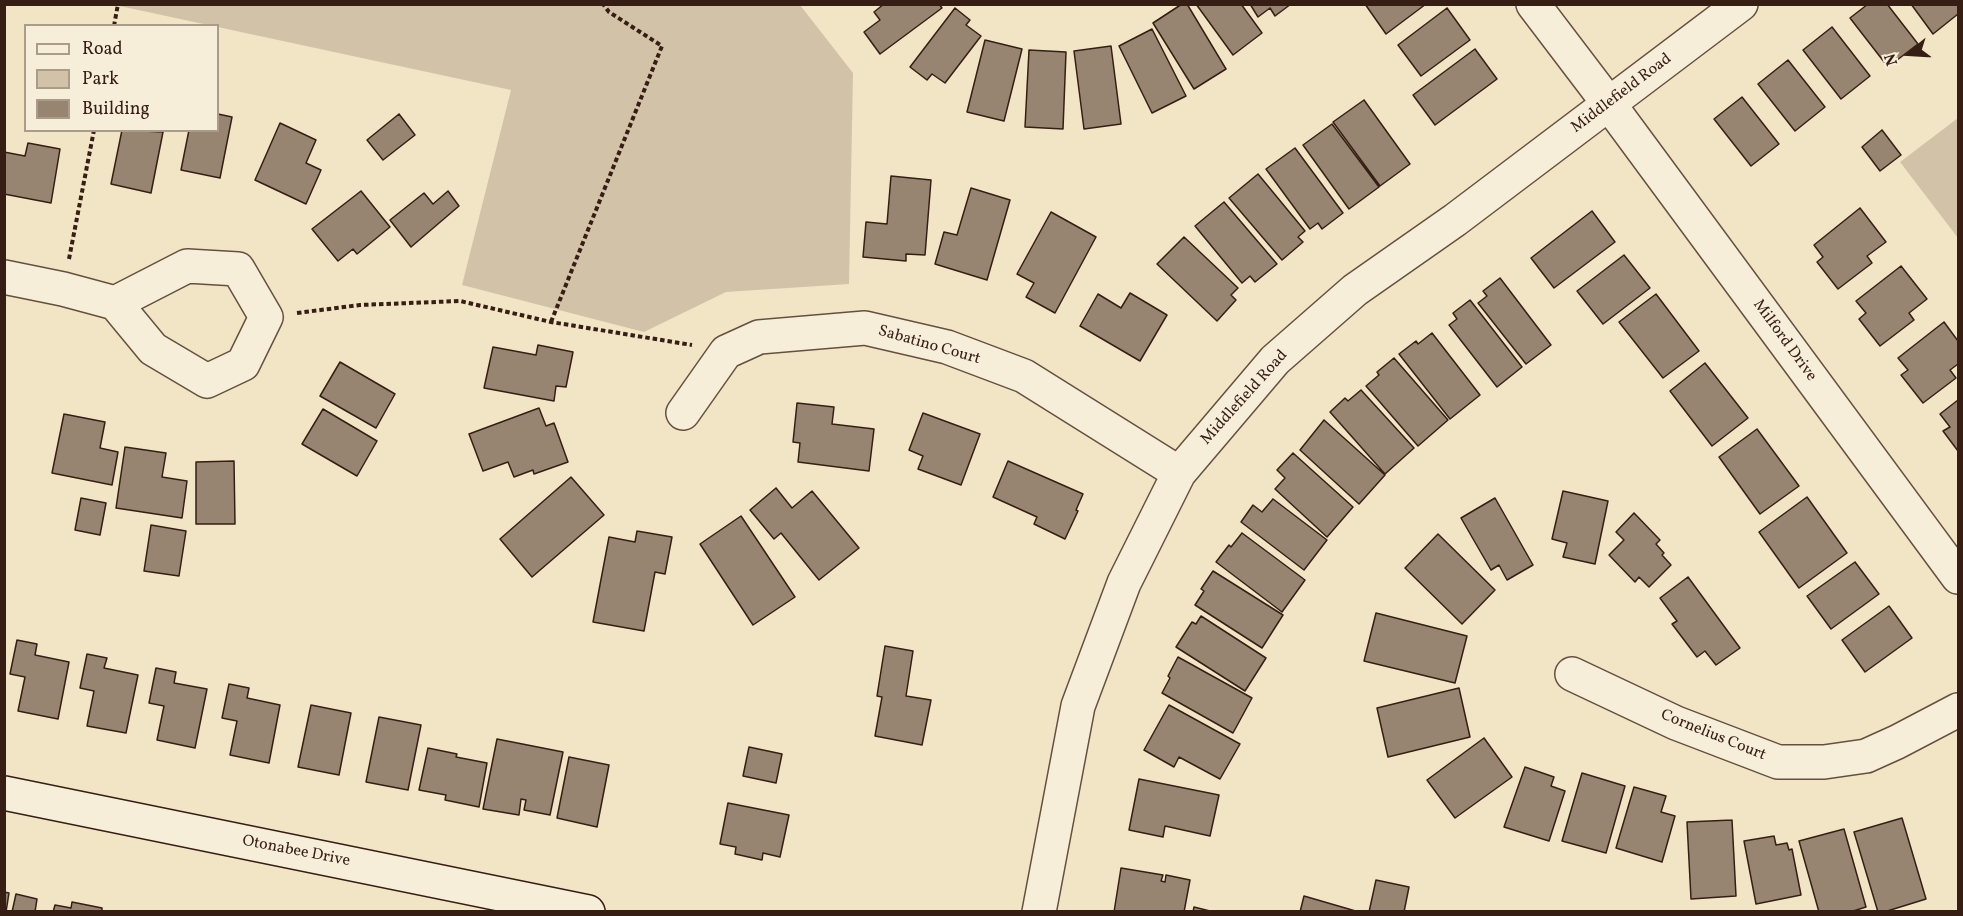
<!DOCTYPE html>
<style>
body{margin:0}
#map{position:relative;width:1963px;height:916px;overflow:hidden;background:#f2e5c6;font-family:Vollkorn,serif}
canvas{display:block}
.frame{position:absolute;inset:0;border:6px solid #361e14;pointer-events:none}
.legend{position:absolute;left:24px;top:24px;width:195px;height:108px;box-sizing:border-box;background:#f7eeda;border:2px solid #aa9b8b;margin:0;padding:8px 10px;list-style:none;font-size:18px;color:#361e14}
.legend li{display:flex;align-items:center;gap:12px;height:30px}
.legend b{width:30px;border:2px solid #aa9b8b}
.north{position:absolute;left:1879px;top:24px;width:60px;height:60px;-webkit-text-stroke:4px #f7eeda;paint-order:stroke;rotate:252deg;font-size:16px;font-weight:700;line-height:24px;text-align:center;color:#361e14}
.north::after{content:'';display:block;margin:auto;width:21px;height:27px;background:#361e14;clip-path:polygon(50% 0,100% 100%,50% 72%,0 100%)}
</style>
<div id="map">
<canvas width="1963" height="916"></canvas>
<div class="frame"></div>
<ul class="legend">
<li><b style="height:8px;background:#f7eeda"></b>Road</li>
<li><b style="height:16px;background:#d2c3a8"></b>Park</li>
<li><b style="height:16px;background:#988571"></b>Building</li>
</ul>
<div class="north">N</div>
</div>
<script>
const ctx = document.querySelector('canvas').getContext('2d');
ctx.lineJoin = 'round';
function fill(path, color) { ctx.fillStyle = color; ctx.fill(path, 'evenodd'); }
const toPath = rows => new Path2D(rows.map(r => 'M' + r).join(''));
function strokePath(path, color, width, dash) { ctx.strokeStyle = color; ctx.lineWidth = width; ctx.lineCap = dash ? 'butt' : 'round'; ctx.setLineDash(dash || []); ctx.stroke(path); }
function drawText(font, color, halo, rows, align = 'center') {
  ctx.font = font + ' Vollkorn,serif'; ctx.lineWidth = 6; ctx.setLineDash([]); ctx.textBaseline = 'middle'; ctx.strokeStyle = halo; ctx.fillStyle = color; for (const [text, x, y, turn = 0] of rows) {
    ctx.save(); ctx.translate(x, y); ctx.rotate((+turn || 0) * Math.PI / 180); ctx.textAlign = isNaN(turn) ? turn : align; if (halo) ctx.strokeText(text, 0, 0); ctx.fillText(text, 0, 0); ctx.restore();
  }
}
const green = toPath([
 [115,5,800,5,853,73,849,284,726,292,644,332,462,285,511,90],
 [1958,118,1958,238,1900,162]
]);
const building = toPath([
 [884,4,939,4,942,8,880,54,864,32,880,20,874,12,884,4],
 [1182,4,1187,4,1226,69,1194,89,1153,23,1182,4],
 [1196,4,1241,4,1262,33,1233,55,1196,4],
 [1250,4,1291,4,1275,16,1270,8,1258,17,1250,4],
 [1365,4,1426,4,1386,34,1365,4],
 [1868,4,1887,4,1918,44,1888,67,1850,18,1868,4],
 [1911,4,1958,4,1958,14,1933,34,1911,4],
 [955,8,970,20,966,25,981,36,945,83,932,74,927,80,910,67,955,8],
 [1447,8,1470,40,1421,76,1398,45,1447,8],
 [1832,27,1870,76,1841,99,1803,50,1832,27],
 [1152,29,1186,96,1152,113,1119,46,1152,29],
 [985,40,1022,49,1004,121,967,112,985,40],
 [1111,46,1121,124,1084,129,1074,51,1111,46],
 [1475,49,1497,79,1435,125,1413,95,1475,49],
 [1029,50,1066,52,1063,129,1025,127,1029,50],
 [1788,60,1825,107,1795,131,1758,84,1788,60],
 [1742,97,1779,144,1751,166,1714,119,1742,97],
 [1364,100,1410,164,1380,186,1333,122,1364,100],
 [218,114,232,117,220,178,181,170,189,130,218,130,218,114],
 [399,114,415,135,383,160,367,140,399,114],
 [280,123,316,140,306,163,321,170,306,204,255,180,280,123],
 [1332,124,1379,187,1349,209,1303,145,1332,124],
 [122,130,163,132,151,193,111,184,122,130],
 [1882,130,1901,155,1880,171,1862,147,1882,130],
 [28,143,60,149,51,203,4,194,4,152,25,156,28,143],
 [1295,148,1343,213,1322,229,1318,223,1310,229,1266,169,1295,148],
 [1258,174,1305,231,1298,237,1303,242,1282,260,1229,198,1258,174],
 [891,176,931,180,925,255,906,254,906,261,863,257,866,222,887,224,891,176],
 [971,188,1010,200,987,280,935,264,944,232,957,235,971,188],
 [361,191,390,227,357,254,353,249,338,261,312,229,361,191],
 [448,191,459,206,411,247,390,220,424,193,433,204,448,191],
 [1224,202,1277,264,1255,282,1250,276,1242,283,1195,226,1224,202],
 [1860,208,1886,242,1867,256,1872,263,1838,289,1817,262,1823,257,1814,245,1860,208],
 [1592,211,1615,242,1554,288,1531,258,1592,211],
 [1051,212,1096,237,1055,313,1026,297,1034,283,1017,274,1051,212],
 [1184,237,1238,288,1231,295,1236,300,1217,321,1157,264,1184,237],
 [1624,255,1650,288,1603,324,1577,291,1624,255],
 [1901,266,1927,299,1909,313,1914,320,1880,346,1859,319,1866,313,1856,301,1901,266],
 [1500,278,1551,345,1526,364,1478,303,1487,296,1483,291,1500,278],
 [1130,293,1167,315,1140,361,1080,326,1098,294,1121,308,1130,293],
 [1656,294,1699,351,1663,378,1619,322,1656,294],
 [1470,300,1522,367,1497,387,1449,325,1457,319,1453,313,1470,300],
 [1944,322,1958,341,1958,364,1950,370,1956,378,1923,403,1901,375,1908,370,1898,358,1944,322],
 [1432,333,1480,395,1450,419,1399,354,1416,341,1418,344,1432,333],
 [538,345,573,352,566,387,556,386,554,401,484,388,493,347,536,355,538,345],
 [1394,358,1448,420,1418,446,1366,386,1379,375,1377,372,1394,358],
 [340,362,395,394,376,428,320,396,340,362],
 [1705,363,1748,418,1712,446,1670,391,1705,363],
 [1361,390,1414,448,1385,474,1330,412,1345,398,1348,401,1361,390],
 [1958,400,1958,451,1943,431,1950,427,1940,414,1958,400],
 [797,403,834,407,832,424,874,429,869,471,798,462,800,443,793,442,797,403],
 [539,408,546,426,554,423,568,462,534,474,533,470,514,477,508,462,483,471,469,434,539,408],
 [323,409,377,441,357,476,302,444,323,409],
 [923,413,980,434,961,485,918,469,923,456,909,450,923,413],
 [64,414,105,422,100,448,118,452,112,485,52,473,64,414],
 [1324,420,1385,475,1359,504,1300,450,1324,420],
 [1757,429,1799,486,1760,514,1719,457,1757,429],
 [125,447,166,453,162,477,187,481,182,518,116,508,125,447],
 [1293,453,1353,507,1327,537,1275,489,1285,478,1277,470,1293,453],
 [234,461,235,524,196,524,196,462,234,461],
 [1008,461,1083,494,1076,510,1078,511,1065,539,1034,524,1037,517,993,497,1008,461],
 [571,477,604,515,532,577,500,539,571,477],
 [776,488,792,508,812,491,859,548,819,580,781,533,774,539,750,510,776,488],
 [1563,491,1608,501,1595,564,1563,557,1567,543,1552,539,1563,491],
 [1807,497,1847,553,1799,588,1759,532,1807,497],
 [81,498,106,503,100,535,75,530,81,498],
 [1495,498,1533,565,1507,580,1499,565,1491,570,1461,518,1495,498],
 [1273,499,1327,540,1304,570,1241,522,1253,505,1262,512,1273,499],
 [1634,513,1660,540,1656,544,1664,553,1662,555,1671,565,1649,587,1639,577,1635,582,1609,555,1624,540,1616,532,1634,513],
 [741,516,795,597,753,625,700,544,741,516],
 [151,525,186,531,179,576,144,571,151,525],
 [637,531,672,537,665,574,655,572,644,631,593,622,609,537,635,542,637,531],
 [1242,533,1305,580,1282,612,1216,562,1229,545,1231,547,1242,533],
 [1438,534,1495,590,1462,624,1405,568,1438,534],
 [1855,562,1879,594,1831,629,1807,596,1855,562],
 [1213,571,1283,615,1262,648,1195,605,1204,591,1201,589,1213,571],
 [1688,577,1740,648,1716,665,1705,651,1697,657,1672,624,1677,621,1660,598,1688,577],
 [1889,606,1912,638,1865,672,1842,640,1889,606],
 [1376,613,1467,636,1455,683,1364,661,1376,613],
 [1201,616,1266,658,1245,691,1176,647,1192,622,1196,624,1201,616],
 [17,640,37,644,35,655,69,662,58,719,18,711,25,677,10,674,17,640],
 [885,646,913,651,906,696,931,700,922,745,875,736,882,697,877,696,885,646],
 [87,654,107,658,104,668,138,675,126,733,87,726,94,691,80,688,87,654],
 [1178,657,1252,698,1233,733,1162,693,1170,678,1168,676,1178,657],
 [156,668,176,672,174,683,207,689,195,748,157,740,164,706,149,703,156,668],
 [229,684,249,688,247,698,280,705,269,763,230,755,237,721,222,718,229,684],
 [1459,688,1470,737,1388,757,1377,708,1459,688],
 [311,705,351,713,339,775,298,767,311,705],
 [1169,705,1240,744,1220,779,1179,757,1174,767,1144,750,1169,705],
 [379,717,421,725,408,790,366,782,379,717],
 [1484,738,1512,777,1455,818,1427,780,1484,738],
 [497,739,563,752,550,815,524,810,526,800,521,799,519,815,483,809,497,739],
 [749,747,782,754,776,783,743,776,749,747],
 [428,748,457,754,456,757,487,763,479,807,445,800,446,795,419,790,428,748],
 [569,757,609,765,597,827,557,818,569,757],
 [1525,767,1554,777,1551,786,1565,791,1549,841,1504,827,1525,767],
 [1582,773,1625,786,1606,853,1562,841,1582,773],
 [1139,779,1219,795,1210,836,1165,826,1163,837,1129,830,1139,779],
 [1634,787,1666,796,1661,812,1675,816,1662,862,1616,848,1634,787],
 [728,803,789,815,780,857,763,853,762,860,735,854,736,847,720,844,728,803],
 [1902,818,1926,899,1884,912,1878,912,1854,832,1902,818],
 [1732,820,1736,896,1691,899,1687,822,1732,820],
 [1844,829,1866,907,1850,912,1819,912,1799,841,1844,829],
 [1774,836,1776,845,1787,843,1789,850,1792,849,1801,895,1756,904,1744,841,1774,836],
 [1121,868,1163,875,1161,881,1165,882,1166,875,1190,880,1184,912,1114,912,1121,868],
 [1376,880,1409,887,1404,912,1369,912,1376,880],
 [4,892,9,893,6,912,4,912,4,892],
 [16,894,37,899,35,912,12,912,16,894],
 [1304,896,1359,912,1300,912,1304,896],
 [72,902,102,908,102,912,53,912,55,905,71,908,72,902],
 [1194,907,1214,912,1193,912,1194,907]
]);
const path = toPath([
 [114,26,118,4],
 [69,259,94,130],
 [297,313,360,305,460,301,551,322,692,345],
 [551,322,662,46,609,12,603,4]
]);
const street = toPath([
 [1533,4,1609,104,1958,577],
 [4,277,63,289,115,303,153,349,207,381,243,364,266,317,238,269,187,266,115,303],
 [683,413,726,352,759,337,865,328,947,347,1024,376,1179,473],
 [1572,674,1676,723,1778,762,1824,762,1866,756,1897,742,1958,710],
 [1039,912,1078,706,1124,583,1179,473,1275,360,1355,290,1455,220,1741,4]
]);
const secondary = toPath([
 [4,793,588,912]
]);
const streetNames = [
 ["Middlefield Road",1622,94,-37],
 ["Milford Drive",1784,341,54],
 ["Sabatino Court",929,346,16],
 ["Middlefield Road",1245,398,-48],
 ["Cornelius Court",1713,736,22],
 ["Otonabee Drive",296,852,11]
];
fill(green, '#d2c3a8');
fill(building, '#988571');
strokePath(building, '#361e14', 1.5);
strokePath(street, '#655040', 36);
strokePath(secondary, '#361e14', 36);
strokePath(path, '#361e14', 4, [4.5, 3]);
strokePath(street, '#f7eeda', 33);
strokePath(secondary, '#f7eeda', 33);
drawText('16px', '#361e14', '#f7eeda', streetNames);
</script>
